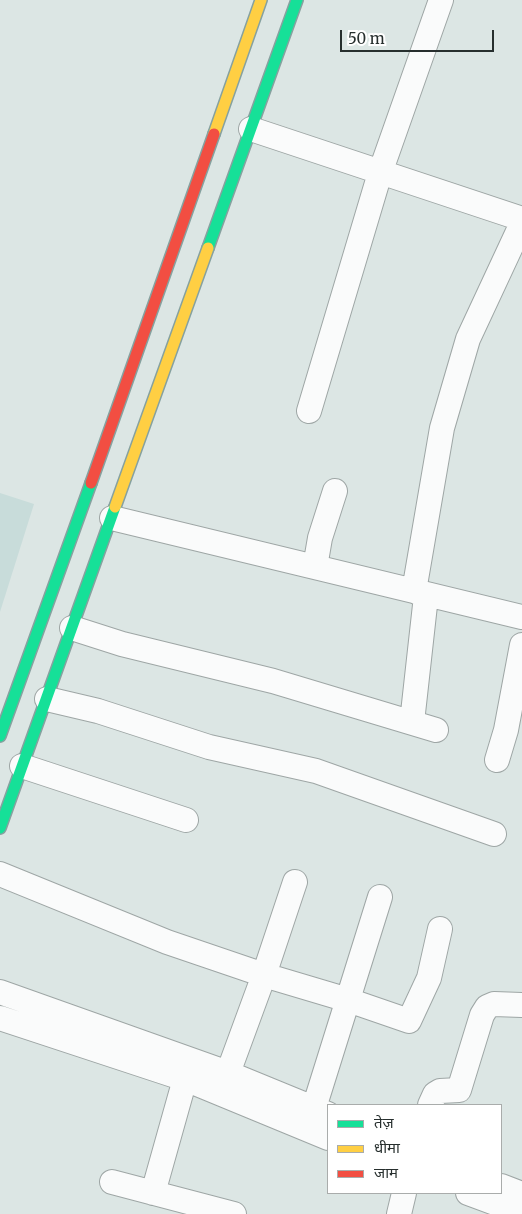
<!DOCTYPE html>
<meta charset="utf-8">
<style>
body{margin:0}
#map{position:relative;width:522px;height:1214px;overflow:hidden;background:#dce6e4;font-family:Merriweather,"Noto Sans Devanagari",serif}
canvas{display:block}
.legend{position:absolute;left:327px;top:1104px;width:175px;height:90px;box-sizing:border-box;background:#fff;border:1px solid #a9acab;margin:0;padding:6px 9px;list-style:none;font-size:15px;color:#272f2e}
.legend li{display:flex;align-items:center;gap:10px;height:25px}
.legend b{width:25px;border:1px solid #a9acab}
.scale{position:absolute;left:340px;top:30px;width:154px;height:22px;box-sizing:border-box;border:2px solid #272f2e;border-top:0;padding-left:6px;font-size:15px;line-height:18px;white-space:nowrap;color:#272f2e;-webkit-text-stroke:4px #fff;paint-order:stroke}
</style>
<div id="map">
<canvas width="522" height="1214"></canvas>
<ul class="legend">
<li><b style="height:6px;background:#16e098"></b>तेज़</li>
<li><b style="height:6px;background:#ffcf43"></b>धीमा</li>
<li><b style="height:6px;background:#f24e42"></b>जाम</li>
</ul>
<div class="scale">50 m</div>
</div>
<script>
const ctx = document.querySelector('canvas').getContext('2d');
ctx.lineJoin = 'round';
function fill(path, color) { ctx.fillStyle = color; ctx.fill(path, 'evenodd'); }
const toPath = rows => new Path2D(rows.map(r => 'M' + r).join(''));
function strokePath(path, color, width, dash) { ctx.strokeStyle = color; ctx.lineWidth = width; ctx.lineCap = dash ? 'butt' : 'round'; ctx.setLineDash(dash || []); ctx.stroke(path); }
const built = toPath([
 [0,493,34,504,0,612]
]);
const street = toPath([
 [251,129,522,219],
 [309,411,380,173,441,0],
 [112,518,522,617],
 [315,567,320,538,335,491],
 [72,628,122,644,273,681,436,730],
 [47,699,98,711,209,747,316,771,494,834],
 [412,722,426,596,414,591,442,428,468,339,522,223],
 [497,760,506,730,522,645],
 [22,766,186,820],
 [0,874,167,942,264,975,228,1073,0,992],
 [295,882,264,975,348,1000,409,1021,429,978,440,929],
 [0,1018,185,1079,328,1138],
 [228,1073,328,1114],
 [430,1105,435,1094,440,1091,459,1090,482,1015,487,1007,494,1004,522,1005],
 [314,1108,380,897],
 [112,1182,234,1214],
 [501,1186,522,1194],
 [153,1193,185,1079],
 [468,1193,522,1213],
 [399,1214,404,1193]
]);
const fast = toPath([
 [208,248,297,0],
 [0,736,91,483],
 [0,828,115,507]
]);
const slow = toPath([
 [214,134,261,0],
 [115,507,208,248]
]);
const jam = toPath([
 [91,483,214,134]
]);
fill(built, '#c8dcda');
strokePath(street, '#9ea6a5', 26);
strokePath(fast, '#86a19f', 14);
strokePath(slow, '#86a19f', 14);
strokePath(jam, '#86a19f', 14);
strokePath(street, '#fafbfb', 24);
strokePath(fast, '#16e098', 11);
strokePath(slow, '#ffcf43', 11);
strokePath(jam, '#f24e42', 11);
</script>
